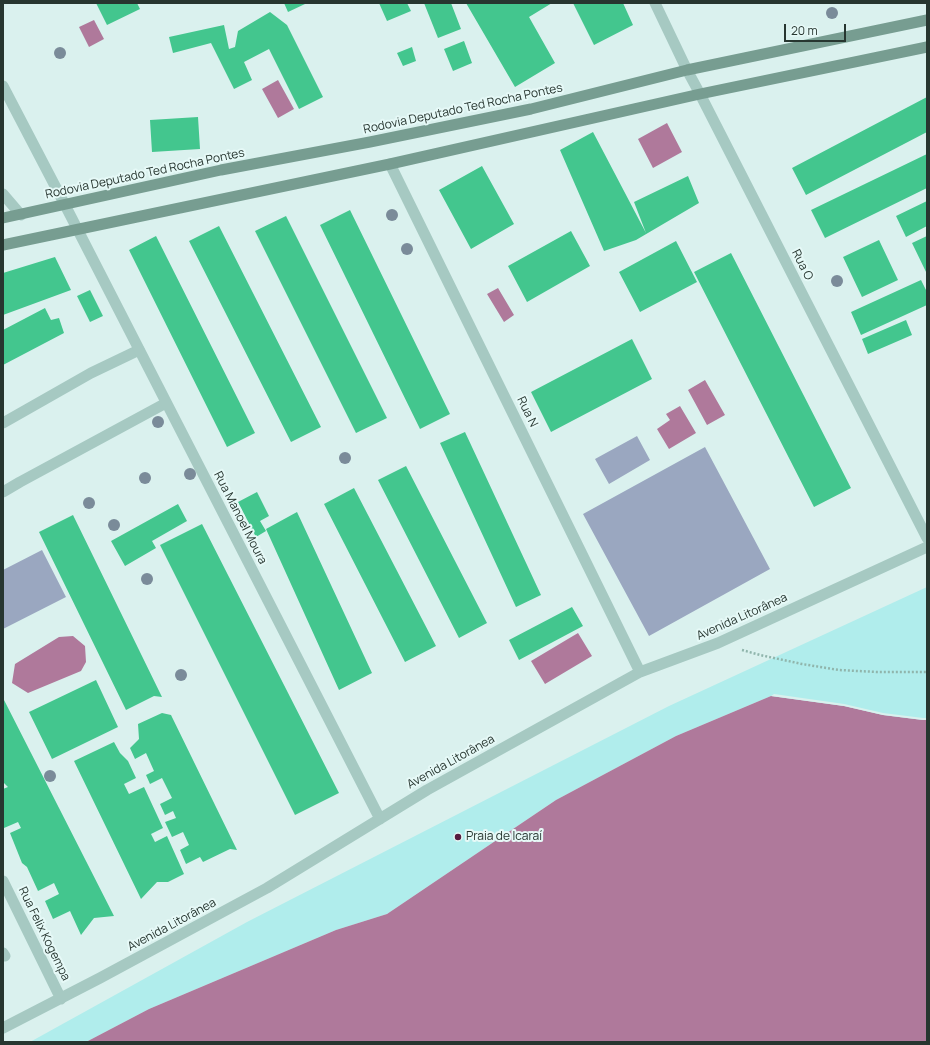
<!DOCTYPE html>
<meta charset="utf-8">
<style>
body{margin:0}
#map{position:relative;width:930px;height:1045px;overflow:hidden;background:#daf1ee;font-family:Manrope,sans-serif}
canvas{display:block}
.frame{position:absolute;inset:0;border:4px solid #273630;pointer-events:none}
.scale{position:absolute;left:784px;top:24px;width:62px;height:18px;box-sizing:border-box;border:2px solid #273630;border-top:0;padding-left:5px;font-size:12px;line-height:14px;white-space:nowrap;color:#273630;-webkit-text-stroke:3px #e6f9f7;paint-order:stroke}
</style>
<div id="map">
<canvas width="930" height="1045"></canvas>
<div class="frame"></div>
<div class="scale">20 m</div>
</div>
<script>
const ctx = document.querySelector('canvas').getContext('2d');
ctx.lineJoin = 'round';
function fill(path, color) { ctx.fillStyle = color; ctx.fill(path, 'evenodd'); }
const toPath = rows => new Path2D(rows.map(r => 'M' + r).join(''));
function strokePath(path, color, width, dash) { ctx.strokeStyle = color; ctx.lineWidth = width; ctx.lineCap = dash ? 'butt' : 'round'; ctx.setLineDash(dash || []); ctx.stroke(path); }
function drawText(font, color, halo, rows, align = 'center') {
  ctx.font = font + ' Manrope,sans-serif'; ctx.lineWidth = 4; ctx.setLineDash([]); ctx.textBaseline = 'middle'; ctx.strokeStyle = halo; ctx.fillStyle = color; for (const [text, x, y, turn = 0] of rows) {
    ctx.save(); ctx.translate(x, y); ctx.rotate((+turn || 0) * Math.PI / 180); ctx.textAlign = isNaN(turn) ? turn : align; if (halo) ctx.strokeText(text, 0, 0); ctx.fillText(text, 0, 0); ctx.restore();
  }
}
const green = toPath([
 [637,436,650,460,609,484,595,459],
 [705,447,770,569,649,636,583,514],
 [42,550,66,597,3,629,3,570]
]);
const sand = toPath([
 [927,587,927,720,923,720,883,715,844,706,771,696,676,736,556,800,387,914,336,930,149,1009,86,1042,30,1042,247,922,669,706]
]);
const water = toPath([
 [94,20,104,39,89,47,79,27],
 [278,80,294,109,278,118,262,89],
 [667,123,682,152,653,168,638,139],
 [498,288,514,315,504,322,487,294],
 [705,380,725,415,707,425,688,390],
 [680,406,696,433,669,449,657,429,670,420,666,414],
 [578,633,592,656,545,684,531,661],
 [73,636,85,646,86,662,81,671,28,693,12,683,15,664,59,637],
 [771,696,844,706,883,715,923,720,927,720,927,1042,86,1042,149,1009,336,930,387,914,556,800,676,736]
]);
const pier = toPath([
 [774,694,844,704,883,713,923,718,927,718,927,720,923,720,883,715,844,706,771,696]
]);
const building = toPath([
 [96,3,137,3,140,9,107,25],
 [284,3,304,3,305,4,288,12],
 [379,3,407,3,411,11,387,21],
 [424,3,451,3,461,29,438,38],
 [466,3,552,3,529,17,555,63,515,87],
 [573,3,623,3,633,25,594,45],
 [270,12,287,25,323,97,299,109,269,49,244,62,252,80,234,89,211,43,173,53,169,37,224,25,229,49,235,47,238,31],
 [464,41,472,63,453,71,444,49],
 [412,47,416,61,403,66,397,53],
 [927,97,927,132,806,195,792,168],
 [198,117,200,149,152,152,150,120],
 [593,132,646,233,634,202,688,176,699,203,636,240,604,251,560,150],
 [927,154,927,188,825,238,811,210],
 [482,166,514,224,471,249,439,190],
 [927,201,927,226,906,237,896,216],
 [350,210,450,414,420,429,320,225],
 [286,216,387,418,356,433,255,231],
 [219,226,321,427,291,442,189,241],
 [571,231,590,266,527,302,508,266],
 [156,236,255,433,227,447,129,250],
 [927,236,927,274,912,243],
 [879,240,898,280,862,297,843,257],
 [676,241,697,282,640,312,619,272],
 [731,253,851,488,814,507,694,272],
 [55,257,71,290,3,315,3,273],
 [921,280,927,292,927,305,861,335,851,312],
 [90,290,103,316,90,322,77,296],
 [45,308,51,320,59,318,64,333,3,365,3,330],
 [906,320,912,335,868,354,862,339],
 [632,339,652,379,551,432,531,392],
 [465,432,541,595,516,607,440,443],
 [406,466,487,623,459,638,378,480],
 [354,488,436,646,405,662,324,504],
 [257,492,269,516,260,521,266,531,256,537,238,502],
 [178,504,187,521,152,541,156,548,125,566,111,541],
 [297,512,372,673,339,690,266,529],
 [73,515,162,697,154,696,126,710,39,532],
 [202,524,339,793,295,815,160,545],
 [572,607,583,626,519,660,509,640],
 [96,680,118,727,52,759,29,712],
 [3,698,114,916,94,918,81,935,70,911,53,919,45,901,59,894,54,883,38,891,27,867,22,863,10,833,21,828,18,822,4,828,3,826,3,789,8,787,3,782],
 [162,713,171,715,237,850,230,849,203,862,200,857,186,864,180,850,189,845,183,832,172,837,165,822,176,818,173,811,165,815,160,804,172,798,162,778,150,784,146,775,154,771,146,753,135,759,130,748,139,739,138,724],
 [114,742,120,753,128,761,136,778,124,784,129,794,144,787,163,828,151,834,155,842,167,836,184,874,168,882,157,882,141,899,74,761]
]);
const path = toPath([
 [742,650,760,655,802,664,839,670,877,672,927,672]
]);
const service = toPath([
 [3,194,21,215],
 [3,423,91,373,139,350],
 [3,492,20,482,166,403]
]);
const minor = toPath([
 [655,3,687,70,700,94,927,538],
 [3,86,65,205,380,819],
 [390,164,640,672],
 [3,881,61,999],
 [3,953,5,956],
 [3,1028,100,978,267,888,427,790,640,672,718,643,927,547]
]);
const secondary = toPath([
 [3,218,221,170,370,142,531,109,687,70,927,20],
 [3,245,390,164,700,94,927,47]
]);
const trees = [
 [832,13],
 [60,53],
 [392,215],
 [407,249],
 [837,281],
 [158,422],
 [345,458],
 [190,474],
 [145,478],
 [89,503],
 [114,525],
 [147,579],
 [181,675],
 [50,776]
];
const markers = [
 [458,837,4,"#571c40"]
];
const streetNames = [
 ["Rodovia Deputado Ted Rocha Pontes",463,109,-12],
 ["Rodovia Deputado Ted Rocha Pontes",145,174,-12],
 ["Rua O",802,265,63],
 ["Rua N",527,412,64],
 ["Rua Manoel Moura",240,518,63],
 ["Avenida Litorânea",742,617,-24],
 ["Avenida Litorânea",451,762,-29],
 ["Avenida Litorânea",172,925,-28],
 ["Rua Felix Kogempa",44,934,64]
];
const poiNames = [
 ["Praia de Icaraí",466,837]
];
fill(green, '#9aa7c0');
fill(sand, '#b0edec');
fill(water, '#af799b');
fill(pier, '#daf1ee');
fill(building, '#43c68e');
strokePath(path, '#90b5ac', 2.5, [2, 2]);
strokePath(service, '#a6c9c2', 11);
strokePath(minor, '#a6c9c2', 11);
strokePath(secondary, '#779d91', 11);
ctx.fillStyle = '#7a8b99';
for (const [x, y] of trees) { ctx.beginPath(); ctx.arc(x, y, 6, 0, 2 * Math.PI); ctx.fill(); }
for (const [x, y, r, color] of markers) { const dot = new Path2D(); dot.arc(x, y, r, 0, 2 * Math.PI); ctx.fillStyle = color; ctx.fill(dot); strokePath(dot, '#e6f9f7', 1.5); }
drawText('12px', '#273630', '#e6f9f7', streetNames);
drawText('12px', '#273630', '#e6f9f7', poiNames, 'left');
</script>
